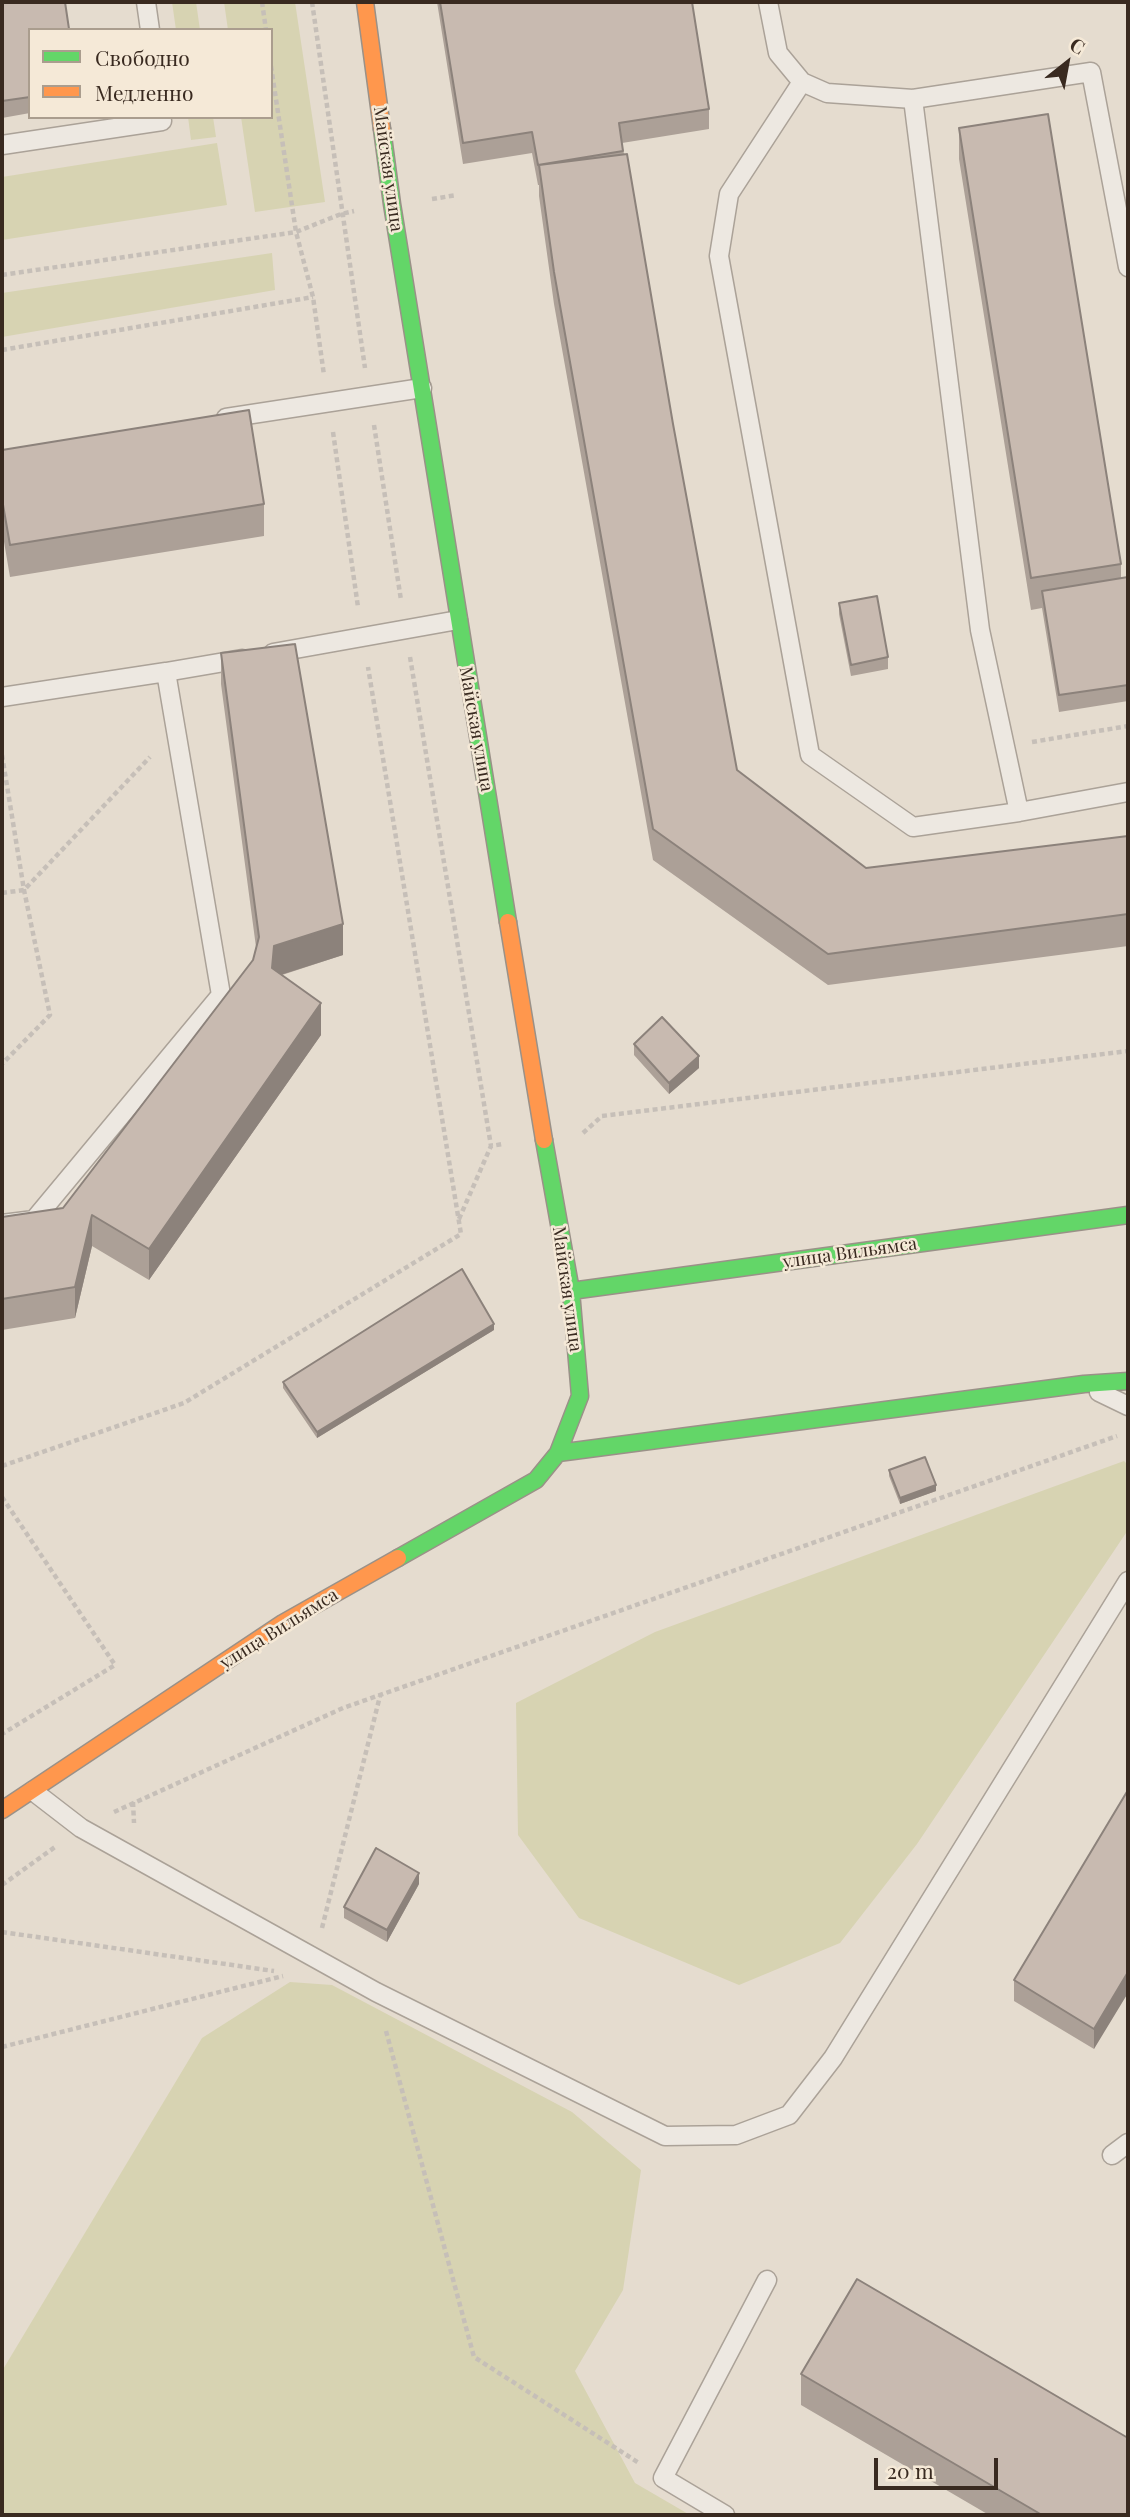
<!DOCTYPE html>
<meta charset="utf-8">
<style>
body{margin:0}
#map{position:relative;width:1130px;height:2517px;overflow:hidden;background:#e5dccf;font-family:"Playfair Display",serif}
canvas{display:block}
.frame{position:absolute;inset:0;border:4px solid #392a20;pointer-events:none}
.legend{position:absolute;left:28px;top:28px;width:245px;height:91px;box-sizing:border-box;background:#f5e9d7;border:2px solid #aa9d8e;margin:0;padding:9px 12px;list-style:none;font-size:21px;color:#392a20}
.legend li{display:flex;align-items:center;gap:14px;height:35px}
.legend b{width:35px;border:2px solid #aa9d8e}
.north{position:absolute;left:1032px;top:28px;width:70px;height:70px;-webkit-text-stroke:5px #f5e9d7;paint-order:stroke;rotate:31deg;font-size:19px;font-weight:700;line-height:28px;text-align:center;color:#392a20}
.north::after{content:'';display:block;margin:auto;width:24px;height:32px;background:#392a20;clip-path:polygon(50% 0,100% 100%,50% 72%,0 100%)}
.scale{position:absolute;left:874px;top:2458px;width:124px;height:32px;box-sizing:border-box;border:4px solid #392a20;border-top:0;padding-left:9px;font-size:21px;line-height:24px;white-space:nowrap;color:#392a20;-webkit-text-stroke:5px #f5e9d7;paint-order:stroke}
</style>
<div id="map">
<canvas width="1130" height="2517"></canvas>
<div class="frame"></div>
<ul class="legend">
<li><b style="height:9px;background:#63d668"></b>Свободно</li>
<li><b style="height:9px;background:#ff974d"></b>Медленно</li>
</ul>
<div class="north">С</div>
<div class="scale">20 m</div>
</div>
<script>
const ctx = document.querySelector('canvas').getContext('2d');
ctx.lineJoin = 'round';
function fill(path, color) { ctx.fillStyle = color; ctx.fill(path, 'evenodd'); }
const toPath = rows => new Path2D(rows.map(r => 'M' + r).join(''));
function strokePath(path, color, width, dash) { ctx.strokeStyle = color; ctx.lineWidth = width; ctx.lineCap = dash ? 'butt' : 'round'; ctx.setLineDash(dash || []); ctx.stroke(path); }
function drawText(font, color, halo, rows, align = 'center') {
  ctx.font = font + ' "Playfair Display",serif'; ctx.lineWidth = 5; ctx.setLineDash([]); ctx.textBaseline = 'middle'; ctx.strokeStyle = halo; ctx.fillStyle = color; for (const [text, x, y, turn = 0] of rows) {
    ctx.save(); ctx.translate(x, y); ctx.rotate((+turn || 0) * Math.PI / 180); ctx.textAlign = isNaN(turn) ? turn : align; if (halo) ctx.strokeText(text, 0, 0); ctx.fillText(text, 0, 0); ctx.restore();
  }
}
const green = toPath([
 [172,2,196,2,200,30,176,30],
 [224,2,295,2,325,202,255,212,241,117,271,117,271,30,228,30],
 [188,117,213,117,216,137,191,140],
 [217,143,227,205,2,240,2,177],
 [272,253,275,290,2,337,2,293],
 [1124,1461,1128,1465,1128,1530,917,1844,840,1943,739,1985,579,1918,518,1835,516,1703,655,1632],
 [290,1982,332,1985,572,2112,641,2170,623,2290,575,2371,635,2483,690,2515,2,2515,2,2371,202,2038]
]);
const path = toPath([
 [262,2,266,30],
 [312,2,365,368],
 [271,66,296,232,313,297,324,375],
 [432,199,457,195],
 [2,275,296,232,341,214,354,211],
 [2,350,313,297],
 [374,425,401,600],
 [333,432,358,607],
 [410,657,491,1146],
 [1032,742,1128,726],
 [2,755,24,890,50,1015,2,1064],
 [2,893,24,890,150,757],
 [583,1133,602,1116,1128,1051],
 [459,1219,491,1146,503,1144],
 [2,1466,184,1403,461,1234,368,667],
 [2,1497,115,1665,2,1734],
 [133,1802,134,1823],
 [114,1812,343,1708,1117,1436],
 [2,1885,55,1847],
 [322,1928,380,1696],
 [2,1932,274,1971],
 [386,2031,474,2357,639,2463],
 [2,2047,283,1976]
]);
const lane = toPath([
 [146,2,150,30],
 [768,2,778,53,802,82,827,93,913,99,980,630,1019,812,1128,792],
 [802,82,729,194,719,256,810,755,913,827,1019,812],
 [913,99,1091,72,1128,267],
 [2,145,162,121,161,117],
 [226,418,422,388],
 [273,653,458,620],
 [166,672,242,659],
 [2,697,166,672,221,995,34,1220,2,1224],
 [1099,1392,1128,1406],
 [33,1791,81,1828,376,1992,665,2136,736,2135,789,2115,833,2058,1128,1581],
 [1112,2155,1128,2143],
 [725,2515,663,2478,767,2280]
]);
const fast = toPath([
 [382,129,392,204,508,922],
 [571,1291,1128,1215],
 [558,1453,1084,1384,1128,1381],
 [398,1558,536,1480,558,1453,580,1396,571,1291,544,1140]
]);
const slow = toPath([
 [365,2,382,129],
 [508,922,544,1140],
 [2,1810,283,1623,398,1558]
]);
const wall = toPath([
 [2,2,30,30,30,113,2,118],
 [437,2,692,2,709,109,709,129,622,143,673,424,737,770,866,868,1128,836,1128,946,828,985,653,860,554,304,539,196,539,185,538,185,532,153,463,164],
 [959,128,1121,564,1121,579,1128,577,1128,701,1059,712,1042,608,1031,610,959,159],
 [2,450,264,504,264,536,10,577,2,530],
 [839,603,888,657,888,669,851,676,839,614],
 [221,653,343,955,282,975,321,1035,149,1280,92,1246,75,1318,2,1330,2,1217,63,1208,253,960,256,947,221,684],
 [634,1044,699,1068,669,1094,634,1055],
 [494,1330,317,1438,283,1388,283,1382],
 [889,1470,936,1491,900,1504,889,1476],
 [1128,1790,1094,2049,1014,2001,1014,1980],
 [419,1884,387,1942,344,1918,344,1907],
 [801,2374,1128,2515,989,2515,801,2405]
]);
const shadedWall = toPath([
 [343,924,343,955,274,977,272,968,274,946],
 [321,1003,321,1035,149,1280,149,1249],
 [699,1056,699,1068,669,1094,669,1083],
 [92,1215,92,1246,75,1318,75,1287],
 [494,1324,494,1330,317,1438,317,1432],
 [936,1485,936,1491,900,1504,900,1498],
 [419,1873,419,1884,387,1942,387,1930],
 [1128,1972,1128,1993,1094,2049,1094,2029]
]);
const building = toPath([
 [2,2,65,2,69,29,30,30,30,97,2,101,2,2],
 [440,2,692,2,709,109,619,123,623,151,538,165,532,132,463,143,440,2],
 [1048,114,1121,564,1031,578,959,128,1048,114],
 [627,154,673,424,737,770,866,868,1128,836,1128,914,828,954,653,829,554,272,539,165,627,154],
 [249,410,264,504,10,545,2,499,2,450,249,410],
 [1128,577,1128,685,1059,695,1042,591,1128,577],
 [877,596,888,657,851,665,839,603,877,596],
 [295,644,343,924,274,946,272,968,321,1003,149,1249,92,1215,75,1287,2,1299,2,1217,63,1208,253,960,259,937,221,653,295,644],
 [662,1017,699,1056,669,1083,634,1044,662,1017],
 [462,1269,494,1324,317,1432,283,1382,462,1269],
 [925,1457,936,1485,900,1498,889,1470,925,1457],
 [1128,1790,1128,1972,1094,2029,1014,1980,1128,1790],
 [376,1848,419,1873,387,1930,344,1907,376,1848],
 [857,2279,1128,2438,1128,2515,1042,2515,801,2374,857,2279]
]);
const streetNames = [
 ["Майская улица",388,169,82],
 ["Майская улица",476,729,80],
 ["улица Вильямса",850,1253,-8],
 ["Майская улица",567,1289,82],
 ["улица Вильямса",279,1629,-32]
];
fill(green, '#d7d3b2');
strokePath(lane, '#aba298', 21);
strokePath(fast, '#9a9188', 19);
strokePath(slow, '#9a9188', 19);
strokePath(path, '#c6bfb8', 4.5, [5, 3.5]);
strokePath(lane, '#ede8e1', 18);
strokePath(fast, '#63d668', 16);
strokePath(slow, '#ff974d', 16);
fill(wall, '#aca097');
fill(shadedWall, '#8c827b');
fill(building, '#c8bab0');
strokePath(building, '#8c827b', 2);
drawText('18px', '#392a20', '#f5e9d7', streetNames);
</script>
